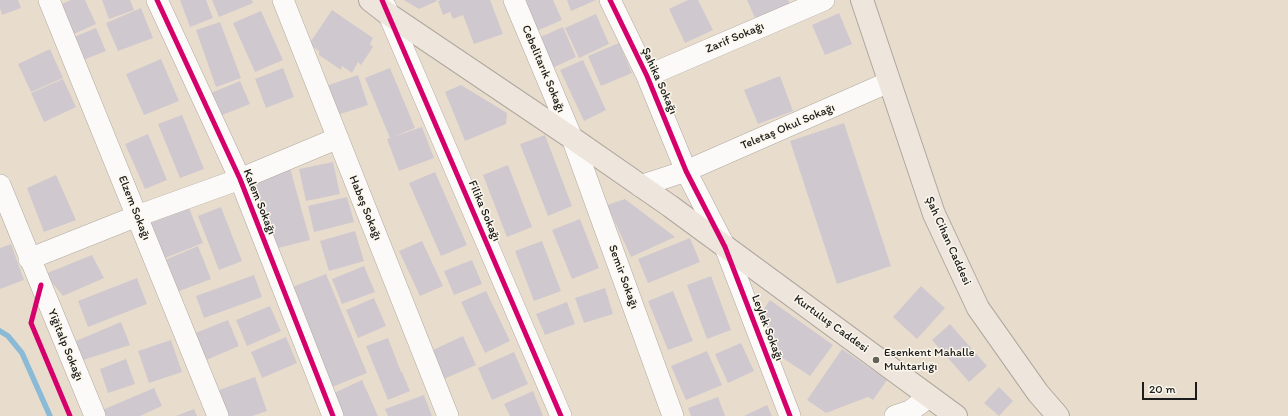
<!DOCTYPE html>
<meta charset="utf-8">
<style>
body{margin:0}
#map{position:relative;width:1288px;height:416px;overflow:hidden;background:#e8ddcd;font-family:Itim,sans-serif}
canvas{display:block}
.scale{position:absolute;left:1142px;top:382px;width:55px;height:18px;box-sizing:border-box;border:2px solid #1c1c1c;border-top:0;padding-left:5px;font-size:12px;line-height:14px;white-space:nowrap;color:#1c1c1c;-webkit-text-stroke:3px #fbf7ec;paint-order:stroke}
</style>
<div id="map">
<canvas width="1288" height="416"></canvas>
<div class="scale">20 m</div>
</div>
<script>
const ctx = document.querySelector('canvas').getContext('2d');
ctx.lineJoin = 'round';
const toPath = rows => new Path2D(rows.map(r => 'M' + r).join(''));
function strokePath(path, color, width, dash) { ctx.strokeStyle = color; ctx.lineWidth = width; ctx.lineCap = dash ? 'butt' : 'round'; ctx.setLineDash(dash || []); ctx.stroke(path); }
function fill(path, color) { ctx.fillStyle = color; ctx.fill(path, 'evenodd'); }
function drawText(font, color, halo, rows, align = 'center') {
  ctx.font = font + ' Itim,sans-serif'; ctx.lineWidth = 3; ctx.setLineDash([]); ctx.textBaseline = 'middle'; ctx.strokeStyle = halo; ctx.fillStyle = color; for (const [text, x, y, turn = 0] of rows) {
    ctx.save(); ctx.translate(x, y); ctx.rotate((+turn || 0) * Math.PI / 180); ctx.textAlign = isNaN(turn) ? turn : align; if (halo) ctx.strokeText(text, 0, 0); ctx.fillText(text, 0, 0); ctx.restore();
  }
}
const stream = toPath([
 [0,331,8,336,22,353,50,416]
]);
const building = toPath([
 [0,0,18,0,21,8,2,15,0,8],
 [71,0,85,0,96,24,67,37,54,7],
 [102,0,130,0,134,10,109,19],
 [180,0,206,0,213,18,190,27],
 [212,0,252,0,253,3,219,17],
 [404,0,436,0,437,1,419,9],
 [441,0,490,0,503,34,474,44,463,15,453,19,450,12,443,15,438,1],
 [522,0,553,0,562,20,532,33],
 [567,0,596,0,571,11],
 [688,0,698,0,713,30,685,43,669,9],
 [747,0,788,0,790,4,755,18],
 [141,8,153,38,118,51,106,23],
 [332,10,373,38,370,44,373,47,361,65,358,62,352,73,342,66,341,70,319,55,319,51,309,44],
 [261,11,283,60,255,72,233,23],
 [839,13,852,44,825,55,812,25],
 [596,14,609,44,579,58,565,28],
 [220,22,241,78,216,87,196,30],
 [563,27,576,57,548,70,534,40],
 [96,28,106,51,78,62,69,39],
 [619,43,632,73,601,86,588,56],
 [50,49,63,78,31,92,18,64],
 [161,59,179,101,144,115,126,74],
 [583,60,606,110,584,121,560,70],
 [283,68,294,97,266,108,255,79],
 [390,68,415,128,390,138,365,78],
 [358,75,368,105,334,116,323,87],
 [780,76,793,111,758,124,744,90],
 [63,79,76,107,44,122,31,93],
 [240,81,250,104,220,116,211,93],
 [461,85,507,113,506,124,465,141,445,92],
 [182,115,204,169,180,178,158,124],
 [844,123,891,266,837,284,790,141],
 [422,127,434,158,399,171,387,139],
 [148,134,167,180,145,189,125,144],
 [545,135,572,206,548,216,520,144],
 [333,162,340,194,306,201,299,169],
 [508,165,532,227,507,237,483,175],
 [290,168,310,240,274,249,254,178],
 [435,172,467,245,441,256,409,183],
 [56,175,76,220,44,232,27,188],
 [347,197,354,222,314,232,308,206],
 [625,199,675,237,631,257,607,205],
 [221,207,242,261,219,270,198,216],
 [189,208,203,243,165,258,151,223],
 [580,219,599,268,572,279,552,230],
 [355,231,364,261,329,271,320,241],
 [690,238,700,262,648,283,638,259],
 [422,241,443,286,420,296,399,251],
 [542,241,561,291,534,301,515,251],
 [11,244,24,280,0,289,0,248],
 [198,246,211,279,177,292,165,260],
 [92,255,104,278,63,296,45,274],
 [472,260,482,284,454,295,444,271],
 [364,266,375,292,342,304,332,279],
 [326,274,367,373,332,387,290,288],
 [254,275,262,297,204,318,196,296],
 [711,276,731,330,707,339,687,285],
 [137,278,147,304,88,327,78,301],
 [921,286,945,308,917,339,893,317],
 [605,288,613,314,584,323,575,298],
 [486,291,510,341,485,353,461,302],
 [673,291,693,341,668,350,648,301],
 [374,298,386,326,358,338,346,310],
 [770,300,833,345,810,376,781,357,757,320],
 [567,302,575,324,545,335,536,314],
 [270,306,281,331,247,346,236,320],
 [228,320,239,346,204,361,193,334],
 [121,322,130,345,80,361,71,343],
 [950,324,987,366,969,382,932,340],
 [463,336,476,365,444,379,431,351],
 [286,337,297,363,262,378,251,352],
 [388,338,401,372,402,372,410,391,388,400,366,346],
 [171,340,182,372,149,383,138,351],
 [741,343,754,371,728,383,715,354],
 [842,349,887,380,873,400,868,397,826,413,807,400],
 [707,351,722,385,686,400,671,366],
 [514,352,528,384,492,400,478,368],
 [126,359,135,384,108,393,100,369],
 [255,377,267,411,252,416,228,416,219,390],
 [362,380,378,416,344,416,334,393],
 [999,387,1013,401,999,416,984,403],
 [154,388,162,406,140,416,103,416,100,411],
 [533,391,543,416,510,416,504,404],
 [424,395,432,416,388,416,385,409],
 [718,397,725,416,691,416,688,408],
 [767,405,772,416,744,416],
 [194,409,197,416,176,416]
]);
const minor = toPath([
 [49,0,218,416],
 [157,0,240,179,333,416],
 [283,0,448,416],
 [514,0,572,138,673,416],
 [610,0,647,76,686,171,725,247,790,416],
 [385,6,561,416],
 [647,76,824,0],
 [0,185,95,416],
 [640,186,686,171,889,82],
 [29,259,137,216,240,179,338,138],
 [895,416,910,411,929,397]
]);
const major = toPath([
 [370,0,388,14,572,138,670,206,956,416],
 [862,0,934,214,978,308,1038,393,1058,416]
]);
const cycleway = toPath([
 [157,0,240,179,333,416],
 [382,0,561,416],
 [610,0,647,76,686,171,725,247,790,416],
 [41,285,31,323,70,416]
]);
const markers = [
 [876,360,4,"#63605a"]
];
const streetNames = [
 ["Zarif Sokağı",735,38,-23],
 ["Cebelitarık Sokağı",543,69,67],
 ["Şahika Sokağı",659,81,66],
 ["Teletaş Okul Sokağı",788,127,-23],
 ["Kalem Sokağı",259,202,68],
 ["Elzem Sokağı",134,208,68],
 ["Habeş Sokağı",365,208,68],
 ["Filika Sokağı",484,211,67],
 ["Şah Cihan Caddesi",948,241,66],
 ["Semir Sokağı",623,277,70],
 ["Kurtuluş Caddesi",831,324,36],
 ["Leylek Sokağı",767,328,69],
 ["Yiğitalp Sokağı",65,345,68]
];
const poiNames = [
 ["Esenkent Mahalle",884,353],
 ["Muhtarlığı",884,367]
];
strokePath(stream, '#8abad5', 5.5);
fill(building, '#d0c8cf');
strokePath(minor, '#afa89e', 22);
strokePath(major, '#afa89e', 24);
strokePath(minor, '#fcfaf8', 21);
strokePath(major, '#eee5dc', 22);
strokePath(cycleway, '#d6006c', 5);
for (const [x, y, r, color] of markers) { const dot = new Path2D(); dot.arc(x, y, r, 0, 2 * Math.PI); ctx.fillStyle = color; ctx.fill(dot); strokePath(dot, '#fbf7ec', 1.5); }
drawText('12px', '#1c1c1c', '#fbf7ec', streetNames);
drawText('12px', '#1c1c1c', '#fbf7ec', poiNames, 'left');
</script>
